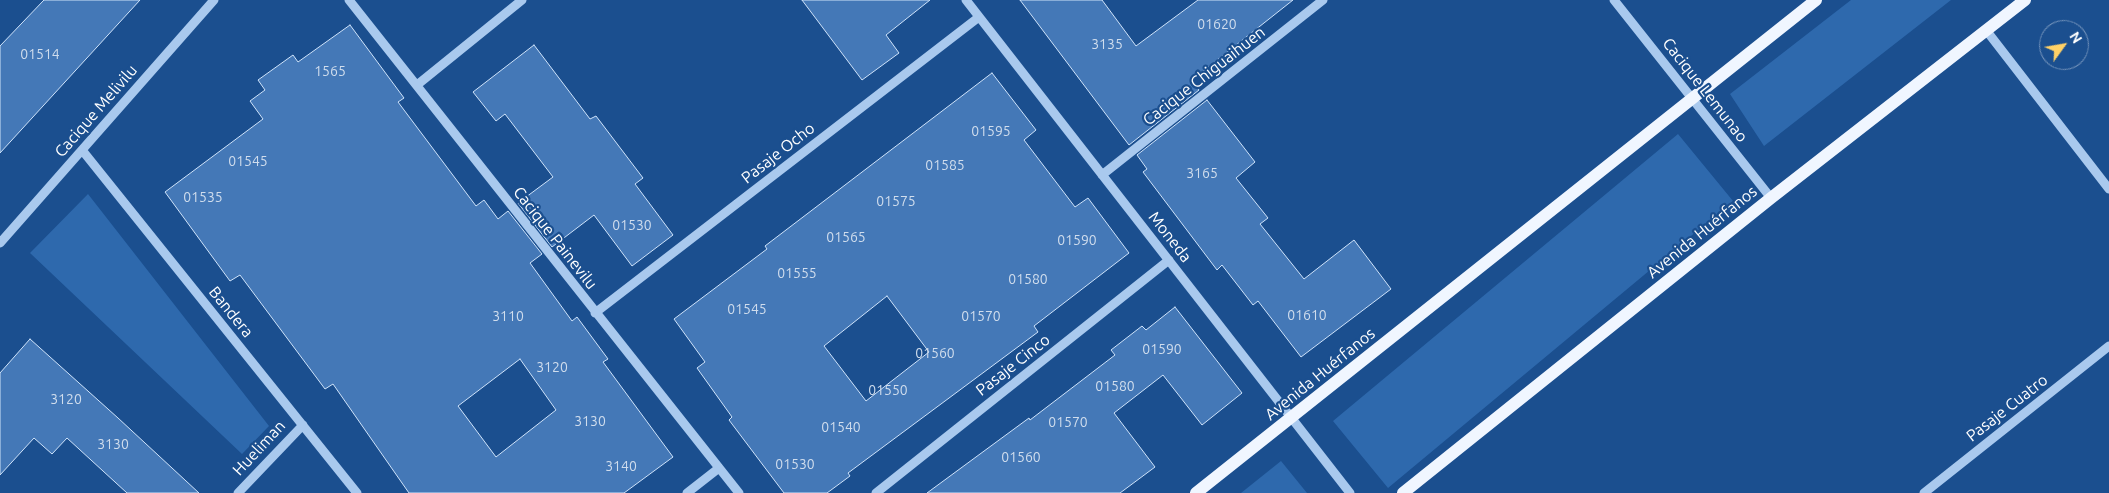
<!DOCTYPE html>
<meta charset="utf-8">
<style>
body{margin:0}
#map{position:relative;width:2109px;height:493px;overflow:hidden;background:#1b4f8f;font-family:Ubuntu,sans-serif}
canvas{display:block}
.north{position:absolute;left:2039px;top:20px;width:50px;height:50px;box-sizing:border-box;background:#1b4f8f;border:1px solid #7695bc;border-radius:50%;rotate:58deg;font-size:14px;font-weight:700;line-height:20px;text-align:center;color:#fff}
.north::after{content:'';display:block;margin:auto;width:18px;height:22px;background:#ffd166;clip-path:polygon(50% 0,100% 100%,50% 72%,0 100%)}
</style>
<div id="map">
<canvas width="2109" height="493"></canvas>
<div class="north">N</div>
</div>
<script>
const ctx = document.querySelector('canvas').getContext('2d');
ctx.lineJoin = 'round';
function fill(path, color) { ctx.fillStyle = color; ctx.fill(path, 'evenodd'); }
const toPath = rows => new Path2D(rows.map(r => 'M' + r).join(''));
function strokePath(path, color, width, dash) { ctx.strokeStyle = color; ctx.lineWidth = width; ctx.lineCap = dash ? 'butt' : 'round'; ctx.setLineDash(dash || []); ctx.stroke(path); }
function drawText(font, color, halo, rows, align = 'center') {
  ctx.font = font + ' Ubuntu,sans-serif'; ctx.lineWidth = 4.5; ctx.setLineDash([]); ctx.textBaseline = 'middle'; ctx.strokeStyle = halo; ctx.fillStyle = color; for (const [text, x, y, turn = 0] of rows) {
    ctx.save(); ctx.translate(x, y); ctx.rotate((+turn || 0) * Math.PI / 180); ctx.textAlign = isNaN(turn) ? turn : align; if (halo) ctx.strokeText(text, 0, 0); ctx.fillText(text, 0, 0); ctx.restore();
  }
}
const green = toPath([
 [1851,0,1951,0,1764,146,1730,94],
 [1678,134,1733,201,1388,488,1333,421],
 [88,194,269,426,242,454,30,253],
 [1281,461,1307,493,1241,493]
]);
const building = toPath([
 [44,0,140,0,0,153,0,46,44,0],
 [802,0,930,0,886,35,899,53,862,80,802,0],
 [1020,0,1102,0,1136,46,1198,0,1293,0,1192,80,1199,90,1129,145,1020,0],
 [350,25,404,98,398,102,476,206,484,200,498,219,508,211,542,254,530,263,572,321,577,317,608,359,603,362,673,457,624,493,409,493,333,384,325,389,240,275,230,281,165,192,263,119,250,101,265,90,258,80,293,55,298,62,350,25],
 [520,359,556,410,496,457,458,406,520,359],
 [534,45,590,119,596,116,643,178,635,184,673,235,632,266,594,215,552,247,518,203,553,177,505,114,496,121,473,92,534,45],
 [992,73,1036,130,1024,140,1075,207,1088,198,1129,253,1034,326,1038,332,848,473,850,476,827,493,784,493,729,420,732,417,697,368,705,362,674,319,767,249,765,246,992,73],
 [887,296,929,352,866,401,824,346,887,296],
 [1207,100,1255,162,1236,178,1268,218,1260,224,1304,279,1354,240,1391,289,1301,357,1258,301,1253,305,1222,265,1217,270,1143,172,1147,169,1137,155,1207,100],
 [1175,307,1242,393,1202,425,1163,375,1114,413,1155,467,1120,493,927,493,1029,418,1030,420,1115,355,1111,350,1142,326,1146,330,1175,307],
 [30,339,118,418,199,493,127,493,67,438,52,454,34,438,0,475,0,373,30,339]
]);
const minor = toPath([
 [349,0,739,493],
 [966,0,1350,493],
 [1614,0,1771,198],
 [1986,30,2109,189],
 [417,85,522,0],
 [82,150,357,493],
 [1102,175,1323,0],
 [0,243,214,0],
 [595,313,979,17],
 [238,493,303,425],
 [687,493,719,468],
 [876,493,1169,260],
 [1924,493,2109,346]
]);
const major = toPath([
 [1196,493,1816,0],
 [1403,493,1771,198,2025,0]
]);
const numberNames = [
 ["01620",1217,24],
 ["3135",1107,44],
 ["01514",40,54],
 ["1565",330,71],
 ["01595",991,131],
 ["01545",248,161],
 ["01585",945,165],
 ["3165",1202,173],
 ["01535",203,197],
 ["01575",896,201],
 ["01530",632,225],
 ["01565",846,237],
 ["01590",1077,240],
 ["01555",797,273],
 ["01580",1028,279],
 ["01545",747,309],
 ["01610",1307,315],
 ["3110",508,316],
 ["01570",981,316],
 ["01590",1162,349],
 ["01560",935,353],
 ["3120",552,367],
 ["01580",1115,386],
 ["01550",888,390],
 ["3120",66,399],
 ["3130",590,421],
 ["01570",1068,422],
 ["01540",841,427],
 ["3130",113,444],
 ["01560",1021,457],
 ["01530",795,464],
 ["3140",621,466]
];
const streetNames = [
 ["Cacique Chiguaihuen",1204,76,-38],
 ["Cacique Lemunao",1705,90,52],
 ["Cacique Melivilu",96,111,-49],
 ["Pasaje Ocho",778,153,-38],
 ["Avenida Huérfanos",1702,232,-39],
 ["Moneda",1170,237,52],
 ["Cacique Painevilu",555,238,52],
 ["Bandera",231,312,51],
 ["Pasaje Cinco",1013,365,-38],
 ["Avenida Huérfanos",1320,374,-39],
 ["Pasaje Cuatro",2007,408,-38],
 ["Hueliman",259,448,-47]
];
fill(green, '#2e69ad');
fill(building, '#4478b7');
strokePath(building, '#cfe3fa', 1);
strokePath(minor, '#a9c9ee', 9);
strokePath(major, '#f0f6ff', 12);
drawText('14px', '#d0dded', null, numberNames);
drawText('16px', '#fff', '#1b4f8f', streetNames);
</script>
